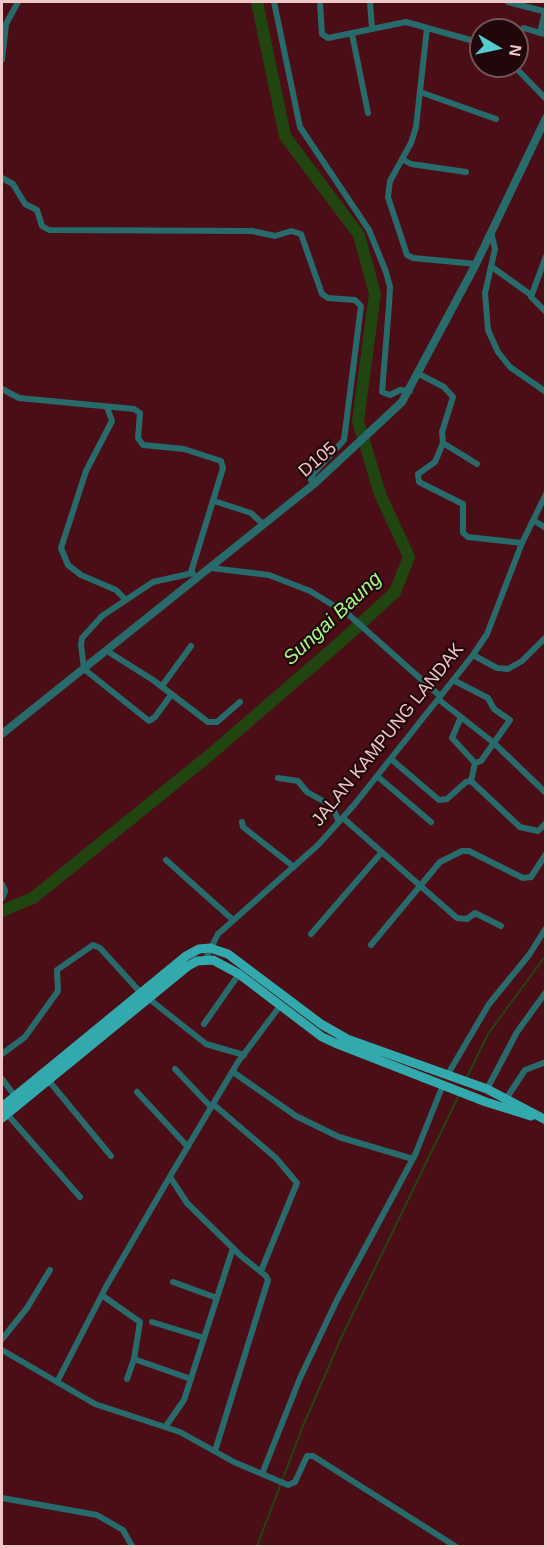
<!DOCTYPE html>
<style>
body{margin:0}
#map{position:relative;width:547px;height:1548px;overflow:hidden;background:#4b0d16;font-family:Arial,sans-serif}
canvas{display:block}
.frame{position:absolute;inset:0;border:3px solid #efc7c7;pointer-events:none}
.north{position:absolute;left:469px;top:18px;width:60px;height:60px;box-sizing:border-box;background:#210709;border:2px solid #735455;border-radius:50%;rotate:99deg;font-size:16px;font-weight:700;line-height:24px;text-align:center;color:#efc7c7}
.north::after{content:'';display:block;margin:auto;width:21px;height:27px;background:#52ccd0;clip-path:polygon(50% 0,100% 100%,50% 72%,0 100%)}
</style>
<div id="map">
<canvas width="547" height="1548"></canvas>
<div class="frame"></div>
<div class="north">N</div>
</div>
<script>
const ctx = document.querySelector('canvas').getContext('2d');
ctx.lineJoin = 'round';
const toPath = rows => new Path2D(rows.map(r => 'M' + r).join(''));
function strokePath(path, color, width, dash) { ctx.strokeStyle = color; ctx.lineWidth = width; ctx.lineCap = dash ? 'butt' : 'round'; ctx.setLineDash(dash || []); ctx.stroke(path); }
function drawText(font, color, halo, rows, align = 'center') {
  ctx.font = font + ' Arial,sans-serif'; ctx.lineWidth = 4.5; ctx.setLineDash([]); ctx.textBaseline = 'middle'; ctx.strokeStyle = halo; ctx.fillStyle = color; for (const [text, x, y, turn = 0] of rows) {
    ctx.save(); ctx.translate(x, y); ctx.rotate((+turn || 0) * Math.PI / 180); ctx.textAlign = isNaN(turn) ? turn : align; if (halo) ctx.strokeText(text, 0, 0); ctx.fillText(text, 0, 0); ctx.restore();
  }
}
const stream = toPath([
 [466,1079,488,1034,546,955],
 [257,1546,303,1426,342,1336,459,1095]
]);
const river = toPath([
 [2,911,33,898,211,754,344,639,395,592,409,557,380,494,358,421,375,294,359,235,285,136,257,2]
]);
const minor = toPath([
 [274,2,300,127,369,230,386,272,390,287,389,306,382,392,390,395,400,390,410,391],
 [320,2,322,34,328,38,406,22,481,43],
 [370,2,372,29],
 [508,2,543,11],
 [545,11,540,33,546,34],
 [427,28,416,127,411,143,390,181,388,197,407,255,413,258,476,264],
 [517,33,524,28,540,33],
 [352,34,368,113],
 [2,60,6,24,18,2],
 [514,66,546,99],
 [420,92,496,119],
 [402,159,411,164,466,172],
 [2,178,13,184,25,204,37,210,42,226,49,230,252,231,275,236,291,231,301,234,322,294,328,298,355,300,361,306,344,440,313,474,311,480,314,484],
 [491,232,495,249,485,293,488,330,498,352,510,367,546,392],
 [546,256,531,297,546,312],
 [492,267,531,295],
 [419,374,444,387,453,397,442,432,443,443,477,464],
 [2,389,19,398,134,409,140,413,138,438,143,445,184,449,221,461,223,468,191,572],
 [107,407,112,421,86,471,61,548,68,565,81,575,116,590,126,600],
 [443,443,435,462,418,474,419,482,463,504,463,533,468,537,522,543],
 [214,501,251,513,263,524],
 [533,520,546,528],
 [211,568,269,575,310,591,349,615,440,696],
 [107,651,153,680,208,722,217,722,240,702],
 [473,655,497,668,508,669,522,661,546,637],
 [453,680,488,698,494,709,510,720,481,761,475,763,471,781],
 [162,686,191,646],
 [171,695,155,717,149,721,84,669,81,645,82,638,102,616,153,582,193,573],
 [438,699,461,717,452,738,475,763],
 [461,717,494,743,546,793],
 [391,759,439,800,447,799,466,782,471,781,520,827,538,831,546,823],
 [377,776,431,822],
 [278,778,298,781,307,792,332,806,339,822],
 [343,818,457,918,467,919,475,913,501,926],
 [242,822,243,827,294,867],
 [166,860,232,919],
 [2,884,5,891,2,898],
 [311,934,382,852],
 [371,945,440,862,462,851,469,851,523,878,531,877,546,854],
 [205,960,218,934,318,845,354,805,473,655,487,634,522,543,546,494],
 [148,998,206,1044,244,1055],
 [204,1024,239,974],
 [2,1054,25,1037,58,991,57,970,93,945,100,948,141,993],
 [175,1069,211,1107],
 [233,1072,296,1116,339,1137,413,1159],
 [448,1074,489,1004,529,955,546,928],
 [2,1079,15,1096],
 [49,1081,111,1156],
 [487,1089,517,1032,546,992],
 [137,1092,188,1147],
 [506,1099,525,1070,546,1062],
 [213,1104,276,1158,297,1183,261,1271],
 [7,1114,80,1197],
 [170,1177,187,1203,241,1256,266,1276,268,1280,215,1451],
 [173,1282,217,1298],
 [103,1296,140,1322,134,1359,191,1379],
 [152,1322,204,1338],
 [2,1339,27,1308,50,1270],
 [2,1350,95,1404,180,1432,234,1462,288,1485,295,1482,307,1456,313,1456,455,1546],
 [127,1379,134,1359],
 [57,1382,107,1285,172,1173,238,1062,280,1006],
 [166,1426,184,1400,233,1248],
 [262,1474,300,1378,337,1300,415,1155,443,1085],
 [2,1498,97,1515,123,1530,132,1546]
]);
const tertiary = toPath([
 [2,734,314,484,402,402,476,264,546,118]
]);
const primary = toPath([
 [2,1107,186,956,199,949,210,948,228,954,321,1024,347,1039,487,1089,546,1120],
 [2,1118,188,966,197,961,213,960,239,974,322,1037,335,1043,486,1102,531,1116]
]);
const streetNames = [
 ["D105",318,460,-41],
 ["JALAN KAMPUNG LANDAK",388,735,-51]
];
const waterNames = [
 ["Sungai Baung",333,619,-43]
];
strokePath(stream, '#214511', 2);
strokePath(river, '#214511', 12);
strokePath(minor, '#276b6d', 6);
strokePath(tertiary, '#276b6d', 8);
strokePath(primary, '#32a9ac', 9);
drawText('18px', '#efc7c7', '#210709', streetNames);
drawText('italic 20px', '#a2fc81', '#210709', waterNames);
</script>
